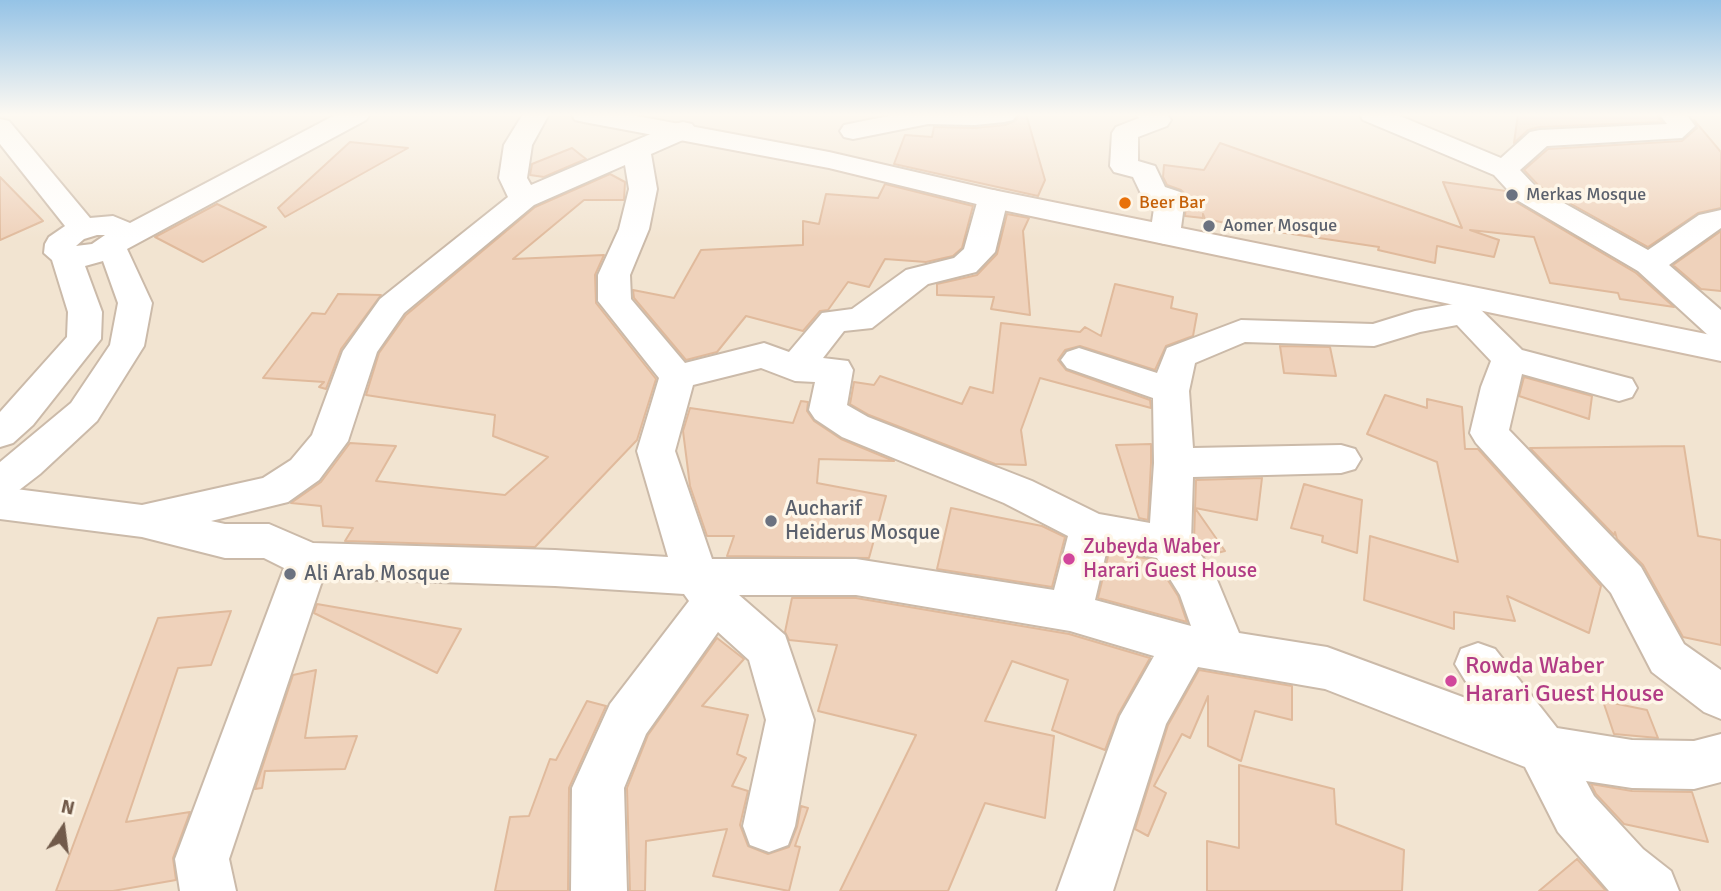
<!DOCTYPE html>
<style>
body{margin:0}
#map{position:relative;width:1721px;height:891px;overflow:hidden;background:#fbf2e2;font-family:Signika,sans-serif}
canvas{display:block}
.north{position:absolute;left:28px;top:793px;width:70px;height:70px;-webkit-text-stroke:5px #fef6e8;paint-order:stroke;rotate:13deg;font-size:19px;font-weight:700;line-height:28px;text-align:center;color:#715a4a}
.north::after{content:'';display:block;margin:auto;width:24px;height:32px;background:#715a4a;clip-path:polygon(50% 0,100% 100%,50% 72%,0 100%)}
</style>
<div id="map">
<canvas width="1721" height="891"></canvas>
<div class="north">N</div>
</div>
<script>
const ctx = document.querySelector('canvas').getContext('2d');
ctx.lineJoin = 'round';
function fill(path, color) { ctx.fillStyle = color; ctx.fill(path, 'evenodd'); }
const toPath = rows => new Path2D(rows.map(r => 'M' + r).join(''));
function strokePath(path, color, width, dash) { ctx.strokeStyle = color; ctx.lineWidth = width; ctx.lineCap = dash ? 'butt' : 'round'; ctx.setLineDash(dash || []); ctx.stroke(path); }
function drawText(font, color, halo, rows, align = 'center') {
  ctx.font = font + ' Signika,sans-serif'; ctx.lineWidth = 7; ctx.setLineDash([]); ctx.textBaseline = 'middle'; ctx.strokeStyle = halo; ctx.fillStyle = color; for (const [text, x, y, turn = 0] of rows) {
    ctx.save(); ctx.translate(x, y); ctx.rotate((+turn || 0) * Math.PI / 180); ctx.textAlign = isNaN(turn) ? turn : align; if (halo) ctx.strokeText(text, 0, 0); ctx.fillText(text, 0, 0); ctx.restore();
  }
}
const residential = toPath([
 [0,114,1721,114,1721,891,0,891]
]);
const building = toPath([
 [1020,114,1026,114,1045,180,1038,196,894,164,905,135,932,137,934,127,975,128,1005,125,1015,121,1020,114],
 [1518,114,1656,114,1662,122,1539,127,1528,130,1514,143,1518,114],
 [1694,120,1721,152,1721,208,1698,213,1648,247,1539,186,1524,170,1548,149,1682,141,1697,128,1694,120],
 [350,142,408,148,285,217,278,208,350,142],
 [1220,143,1462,228,1443,182,1506,191,1516,202,1636,273,1674,307,1620,299,1618,293,1550,283,1534,237,1470,230,1499,240,1494,257,1437,246,1435,263,1378,250,1379,247,1252,228,1205,219,1203,214,1203,218,1185,216,1187,196,1181,190,1167,185,1163,177,1164,165,1204,170,1220,143],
 [572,148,586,159,544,177,530,175,532,164,572,148],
 [610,174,625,182,624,200,584,200,513,259,604,255,595,275,596,303,656,379,637,440,535,547,345,541,353,528,323,526,321,506,291,503,321,482,350,443,396,446,376,481,505,495,548,457,493,436,495,415,366,395,379,353,406,315,535,207,610,174],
 [0,177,43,221,0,240,0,177],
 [885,184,973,206,962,248,953,256,926,262,885,259,869,287,848,282,828,310,820,311,803,331,746,316,717,352,686,360,634,298,633,290,674,298,701,250,803,245,803,221,819,224,826,194,878,198,885,184],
 [217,204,266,227,203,262,155,237,217,204],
 [1007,214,1029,218,1023,231,1030,315,991,309,994,297,937,295,937,284,977,275,997,254,1007,214],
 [1721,231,1721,291,1701,289,1673,265,1721,231],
 [1115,284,1173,297,1171,308,1197,314,1193,336,1166,346,1155,370,1080,346,1065,350,1058,360,1066,370,1150,400,1151,408,1040,378,1021,430,1026,465,995,464,869,415,850,404,854,382,874,385,880,376,962,404,970,387,993,393,1001,323,1080,332,1085,327,1101,336,1115,284],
 [338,294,381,295,341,349,326,389,319,387,324,382,263,378,312,313,325,314,338,294],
 [1280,346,1330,347,1336,376,1284,373,1280,346],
 [1524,377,1592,396,1589,419,1519,396,1524,377],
 [1385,395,1427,408,1427,399,1462,407,1465,449,1478,449,1601,586,1589,633,1507,596,1515,621,1454,612,1454,629,1364,600,1370,536,1458,562,1437,462,1367,434,1385,395],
 [801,401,808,402,807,411,814,421,841,439,894,461,819,459,817,483,886,496,869,558,727,556,734,536,707,536,690,486,683,431,690,408,793,423,801,401],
 [1151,444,1151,463,1148,520,1139,518,1116,445,1151,444],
 [1684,446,1698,536,1721,540,1721,645,1683,637,1643,565,1617,539,1615,532,1614,535,1530,448,1684,446],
 [1262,478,1257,520,1195,508,1225,551,1205,556,1194,540,1196,480,1262,478],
 [1304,484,1362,500,1357,553,1322,542,1323,536,1291,528,1304,484],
 [951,508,1042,526,1065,537,1052,587,937,569,951,508],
 [1109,552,1155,560,1178,596,1187,622,1098,598,1109,552],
 [792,598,856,598,1069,634,1150,658,1118,715,1105,750,1052,730,1068,680,1012,661,985,721,1054,736,1045,818,985,803,948,891,840,891,916,735,818,711,837,645,789,640,785,632,792,598],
 [317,604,461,629,437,673,314,613,317,604],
 [231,611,211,665,178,668,126,822,190,812,173,858,176,880,113,891,56,891,158,618,231,611],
 [717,638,744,659,702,706,748,715,737,754,746,758,732,786,748,791,740,825,748,846,768,854,789,847,797,827,801,806,808,808,795,846,800,847,789,891,713,876,727,829,646,841,645,891,630,891,627,788,648,735,717,638],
 [316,670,305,738,357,736,345,769,265,771,262,788,255,789,293,675,316,670],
 [1199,670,1292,686,1292,720,1255,711,1241,761,1208,746,1208,696,1190,738,1182,734,1154,786,1166,793,1148,836,1135,829,1168,725,1199,670],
 [587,701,606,706,569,788,568,891,495,891,510,817,529,816,550,759,556,760,587,701],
 [1603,701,1647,710,1658,738,1614,734,1603,701],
 [1239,765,1334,789,1336,824,1404,850,1402,891,1207,891,1207,841,1239,848,1239,765],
 [1591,784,1632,791,1692,792,1708,842,1624,824,1596,794,1591,784],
 [1577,859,1606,891,1539,891,1577,859]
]);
const minor = toPath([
 [523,114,549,114,532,145,527,178,531,185,674,124,683,122,692,124,696,130,692,136,651,154,657,189,649,229,630,275,631,299,685,363,764,343,789,352,822,313,852,309,906,270,954,258,964,249,978,199,983,193,993,190,1003,193,1008,199,995,252,976,272,928,284,872,328,844,331,823,358,848,361,853,370,847,405,868,417,1032,481,1099,514,1150,523,1154,463,1153,398,1067,368,1061,360,1067,352,1079,348,1157,373,1167,348,1241,320,1373,324,1415,311,1464,302,1476,305,1522,350,1632,379,1637,388,1632,397,1619,401,1522,374,1509,430,1641,567,1684,644,1721,670,1721,719,1704,712,1652,672,1611,593,1476,443,1470,433,1481,387,1491,361,1457,325,1420,332,1374,346,1245,342,1195,363,1189,391,1193,448,1341,445,1355,449,1361,459,1355,469,1341,473,1193,477,1191,541,1215,575,1239,633,1327,647,1479,703,1455,664,1461,649,1478,643,1495,649,1557,728,1632,740,1694,741,1721,734,1721,782,1694,789,1632,788,1586,781,1594,796,1643,849,1671,871,1679,891,1609,891,1558,832,1525,767,1325,689,1198,667,1166,724,1113,891,1057,891,1120,716,1154,656,1070,631,856,595,739,595,785,635,814,720,795,826,788,845,769,852,750,845,743,826,766,720,749,660,718,632,646,734,624,788,627,891,571,891,572,788,610,704,689,601,684,594,555,586,323,578,229,859,236,891,180,891,175,859,284,568,264,558,225,558,142,537,0,519,0,487,142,505,263,478,291,460,312,435,343,351,380,299,508,197,499,178,504,145,523,114],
 [625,165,629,189,619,229,598,275,598,301,659,378,637,451,668,557,555,550,313,543,269,524,225,524,211,521,288,502,319,480,348,441,377,352,404,313,534,205,625,165],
 [761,368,795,381,815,382,809,410,815,419,842,437,1004,503,1068,536,1054,590,856,559,712,559,675,451,693,385,761,368],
 [1107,549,1157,558,1180,595,1191,626,1095,600,1107,549],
 [898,114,1017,114,1013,120,1004,122,975,125,928,124,853,139,844,137,840,131,844,125,898,114],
 [1136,114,1167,114,1171,120,1167,126,1138,137,1138,161,1155,166,1165,187,1180,192,1185,198,1180,235,1176,241,1165,244,1154,241,1150,235,1155,202,1143,198,1133,177,1114,172,1110,166,1112,133,1116,127,1139,118,1136,114],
 [1359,114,1395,114,1501,158,1530,132,1540,130,1667,124,1659,114,1686,114,1695,126,1682,138,1547,146,1520,170,1537,188,1648,250,1699,215,1721,210,1721,228,1669,265,1721,310,1721,339,1709,336,1638,271,1517,200,1494,175,1363,120,1359,114]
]);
const tertiary = toPath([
 [337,114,370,114,366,120,127,249,152,303,144,346,97,421,40,474,14,494,0,498,0,462,71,403,110,345,118,303,103,261,85,266,102,312,101,339,33,425,13,443,0,447,0,412,67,337,68,312,52,260,44,253,45,244,49,237,65,226,0,144,0,119,9,121,90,218,113,216,130,223,337,114],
 [97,235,105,235,92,244,76,246,84,239,97,235]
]);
const secondary = toPath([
 [571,114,626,114,829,152,993,190,1721,337,1721,361,993,208,829,168,584,122,575,120,571,114]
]);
const markers = [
 [1512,195,7,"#6b7280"],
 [1125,203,7,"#e8710a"],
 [1209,226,7,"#6b7280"],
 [771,521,7,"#6b7280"],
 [1069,559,7,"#d1479c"],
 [290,574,7,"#6b7280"],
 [1451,681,7,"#d1479c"]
];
const farWorshipnames = [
 ["Merkas Mosque",1526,195],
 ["Aomer Mosque",1223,226]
];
const farFoodnames = [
 ["Beer Bar",1139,203]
];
const worshipNames = [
 ["Aucharif",785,509],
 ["Heiderus Mosque",785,533],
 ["Ali Arab Mosque",304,574]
];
const hotelNames = [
 ["Zubeyda Waber",1083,547],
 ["Harari Guest House",1083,571]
];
const nearHotelnames = [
 ["Rowda Waber",1465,667],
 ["Harari Guest House",1465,695]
];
fill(residential, '#f2e4d1');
fill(building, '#efd2bb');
strokePath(building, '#e0ba9c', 2);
strokePath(minor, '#cbbaa9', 4);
strokePath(tertiary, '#cbbaa9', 4);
strokePath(secondary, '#d0bcaa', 4);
fill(minor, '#fff');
fill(tertiary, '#fff');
fill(secondary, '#fff');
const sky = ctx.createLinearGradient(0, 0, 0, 239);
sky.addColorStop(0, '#95c3e6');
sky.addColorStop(0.48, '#fdf9f2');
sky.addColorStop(1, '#fdf9f200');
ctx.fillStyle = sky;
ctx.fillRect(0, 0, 1721, 239);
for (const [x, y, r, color] of markers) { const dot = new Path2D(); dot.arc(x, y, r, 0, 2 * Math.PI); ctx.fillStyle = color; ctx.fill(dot); strokePath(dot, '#fef6e8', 2.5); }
drawText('18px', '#5b616d', '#fef6e8', farWorshipnames, 'left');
drawText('18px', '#c56008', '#fef6e8', farFoodnames, 'left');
drawText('21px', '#5b616d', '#fef6e8', worshipNames, 'left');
drawText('21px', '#b23c85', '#fef6e8', hotelNames, 'left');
drawText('24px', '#b23c85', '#fef6e8', nearHotelnames, 'left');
</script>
